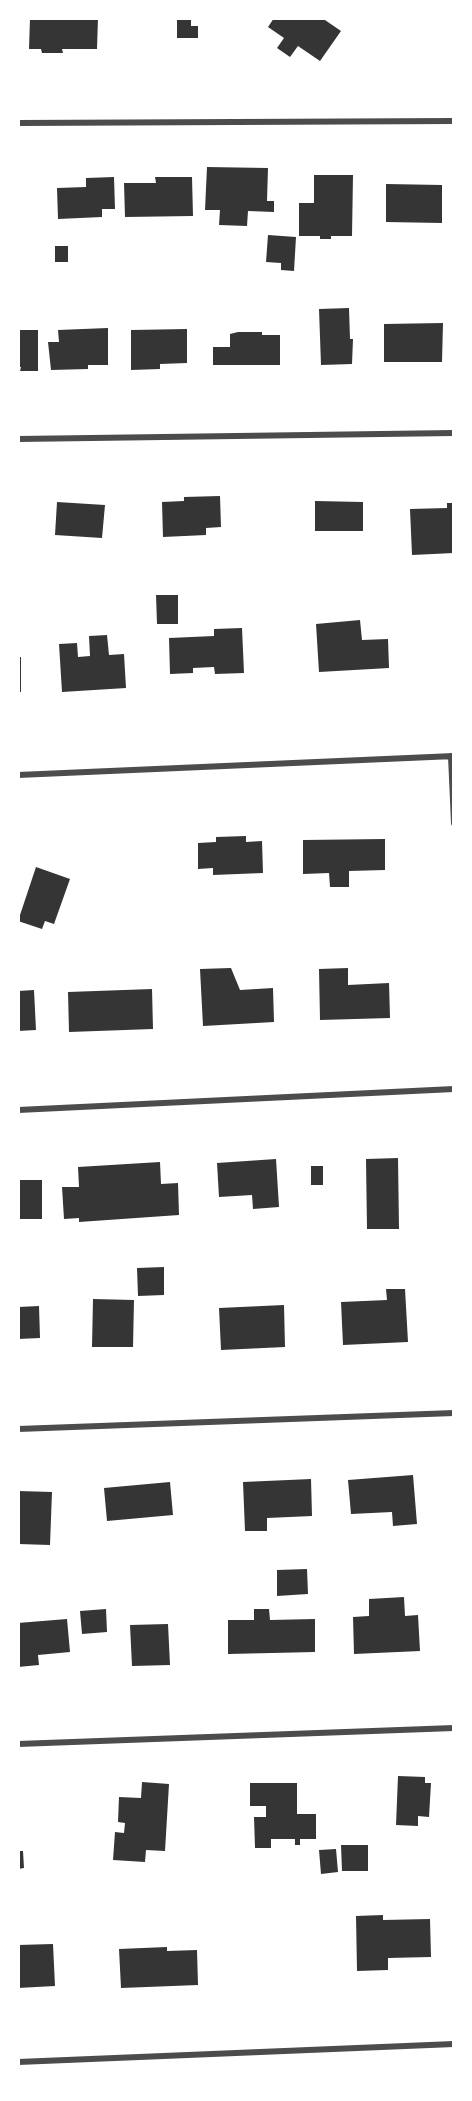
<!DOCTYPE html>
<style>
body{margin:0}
#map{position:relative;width:472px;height:2101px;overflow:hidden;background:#fff;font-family:Jost,sans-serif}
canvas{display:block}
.frame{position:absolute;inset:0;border:20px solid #fff;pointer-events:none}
</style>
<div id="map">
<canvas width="472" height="2101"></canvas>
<div class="frame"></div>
</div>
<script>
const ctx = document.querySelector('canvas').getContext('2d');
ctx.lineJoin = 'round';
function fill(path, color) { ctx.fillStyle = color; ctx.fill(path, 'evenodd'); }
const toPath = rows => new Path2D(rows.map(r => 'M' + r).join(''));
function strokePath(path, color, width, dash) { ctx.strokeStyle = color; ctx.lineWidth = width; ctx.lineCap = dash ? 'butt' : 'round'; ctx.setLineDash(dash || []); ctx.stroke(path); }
const building = toPath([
 [30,18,98,18,97,49,62,49,63,53,42,53,41,49,29,49],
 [177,18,191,18,191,26,198,26,198,38,177,38],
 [274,18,322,18,341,31,320,61,298,46,290,57,277,48,284,38,268,27],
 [207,167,268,168,267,201,274,201,274,212,248,211,247,226,219,225,220,210,205,210],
 [314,175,353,175,352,236,331,236,331,239,320,239,320,236,299,236,299,203,314,203],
 [114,177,115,209,102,209,102,217,58,219,57,188,86,187,86,178],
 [155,177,192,177,193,216,125,217,124,183,156,183],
 [386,184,442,185,442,223,386,222],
 [268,235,296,237,294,271,281,270,281,263,266,262],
 [55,246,68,246,68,262,55,262],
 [349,308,350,339,353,339,352,364,321,365,319,309],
 [443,323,442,362,384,362,384,324],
 [108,328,108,365,88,365,88,369,51,370,48,342,59,342,58,330],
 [187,329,187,363,160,364,160,369,131,370,131,330],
 [18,330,38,330,38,371,20,371,21,367,18,367],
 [238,332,262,332,262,335,280,335,280,365,213,365,213,347,230,347,230,334],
 [220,496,221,527,206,528,206,535,163,537,162,502,184,501,184,497],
 [315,501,363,502,363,531,315,531],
 [57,502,105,505,102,538,55,535],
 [447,503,454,503,454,553,412,555,410,509,447,508],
 [156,595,178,595,178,624,157,624],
 [360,620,362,640,388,639,389,668,319,672,316,624],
 [242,628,244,673,215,674,214,667,193,668,193,673,170,674,169,638,214,636,214,629],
 [107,635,109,655,124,654,126,688,62,692,59,644,77,643,78,657,90,656,89,636],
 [18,657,21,657,21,692,18,692],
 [246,836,246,842,262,841,263,873,213,875,213,868,198,869,198,843,216,842,216,837],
 [385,839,385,870,349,871,349,887,330,887,329,873,303,874,303,840],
 [36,867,70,879,54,924,45,921,42,929,18,921],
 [231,968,240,990,273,988,274,1022,203,1026,200,969],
 [348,968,348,985,389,983,390,1018,320,1020,319,969],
 [152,989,153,1029,69,1032,68,992],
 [34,990,36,1030,18,1031,18,991],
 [398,1158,399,1229,367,1229,366,1159],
 [276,1159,279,1207,253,1209,252,1195,219,1197,217,1163],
 [160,1162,161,1184,178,1183,179,1215,79,1222,79,1218,64,1219,62,1187,79,1187,78,1167],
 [311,1166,323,1166,323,1185,311,1185],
 [18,1180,42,1180,42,1219,18,1219],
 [164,1267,164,1295,138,1296,137,1268],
 [386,1289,405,1289,408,1342,343,1345,341,1302,387,1300],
 [93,1299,134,1300,133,1347,92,1347],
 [284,1305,285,1347,221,1350,219,1308],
 [39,1306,40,1338,18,1339,18,1307],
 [413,1475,417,1524,393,1526,392,1512,351,1514,348,1480],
 [311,1479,312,1516,267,1518,267,1531,245,1531,243,1482],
 [170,1482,173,1515,107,1521,104,1488],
 [18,1491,52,1492,50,1545,18,1544],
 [307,1569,308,1594,277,1596,277,1570],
 [404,1597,405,1616,418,1615,420,1651,354,1654,353,1617,369,1616,369,1599],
 [106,1609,107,1632,82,1634,80,1611],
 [254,1609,269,1609,270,1620,315,1619,315,1652,228,1654,228,1620,254,1620],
 [67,1619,70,1652,38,1655,39,1665,18,1667,18,1623],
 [168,1624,170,1665,132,1666,130,1625],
 [398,1776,425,1777,425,1783,431,1783,429,1817,418,1816,418,1826,396,1825],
 [142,1782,169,1784,165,1851,146,1850,145,1862,113,1860,115,1832,124,1833,125,1823,118,1822,119,1797,141,1798],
 [250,1783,297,1783,297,1814,316,1814,316,1839,300,1839,300,1845,295,1845,295,1839,271,1839,271,1848,255,1848,254,1817,266,1817,266,1806,250,1806],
 [341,1845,368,1845,368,1871,342,1871],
 [336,1849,338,1872,321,1874,319,1850],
 [18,1851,23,1851,24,1868,18,1869],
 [383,1915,383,1920,430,1919,431,1957,388,1958,388,1970,357,1971,356,1916],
 [53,1944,55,1986,18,1988,18,1945],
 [167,1947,167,1951,197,1950,198,1985,121,1988,119,1949]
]);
const minor = toPath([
 [18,123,454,121],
 [18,439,454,433],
 [451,756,454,823],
 [18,775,454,756],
 [18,1110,454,1089],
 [18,1429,454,1413],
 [18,1744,454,1728],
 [18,2062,454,2044]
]);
fill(building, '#353535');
strokePath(minor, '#4c4c4c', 6);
</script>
